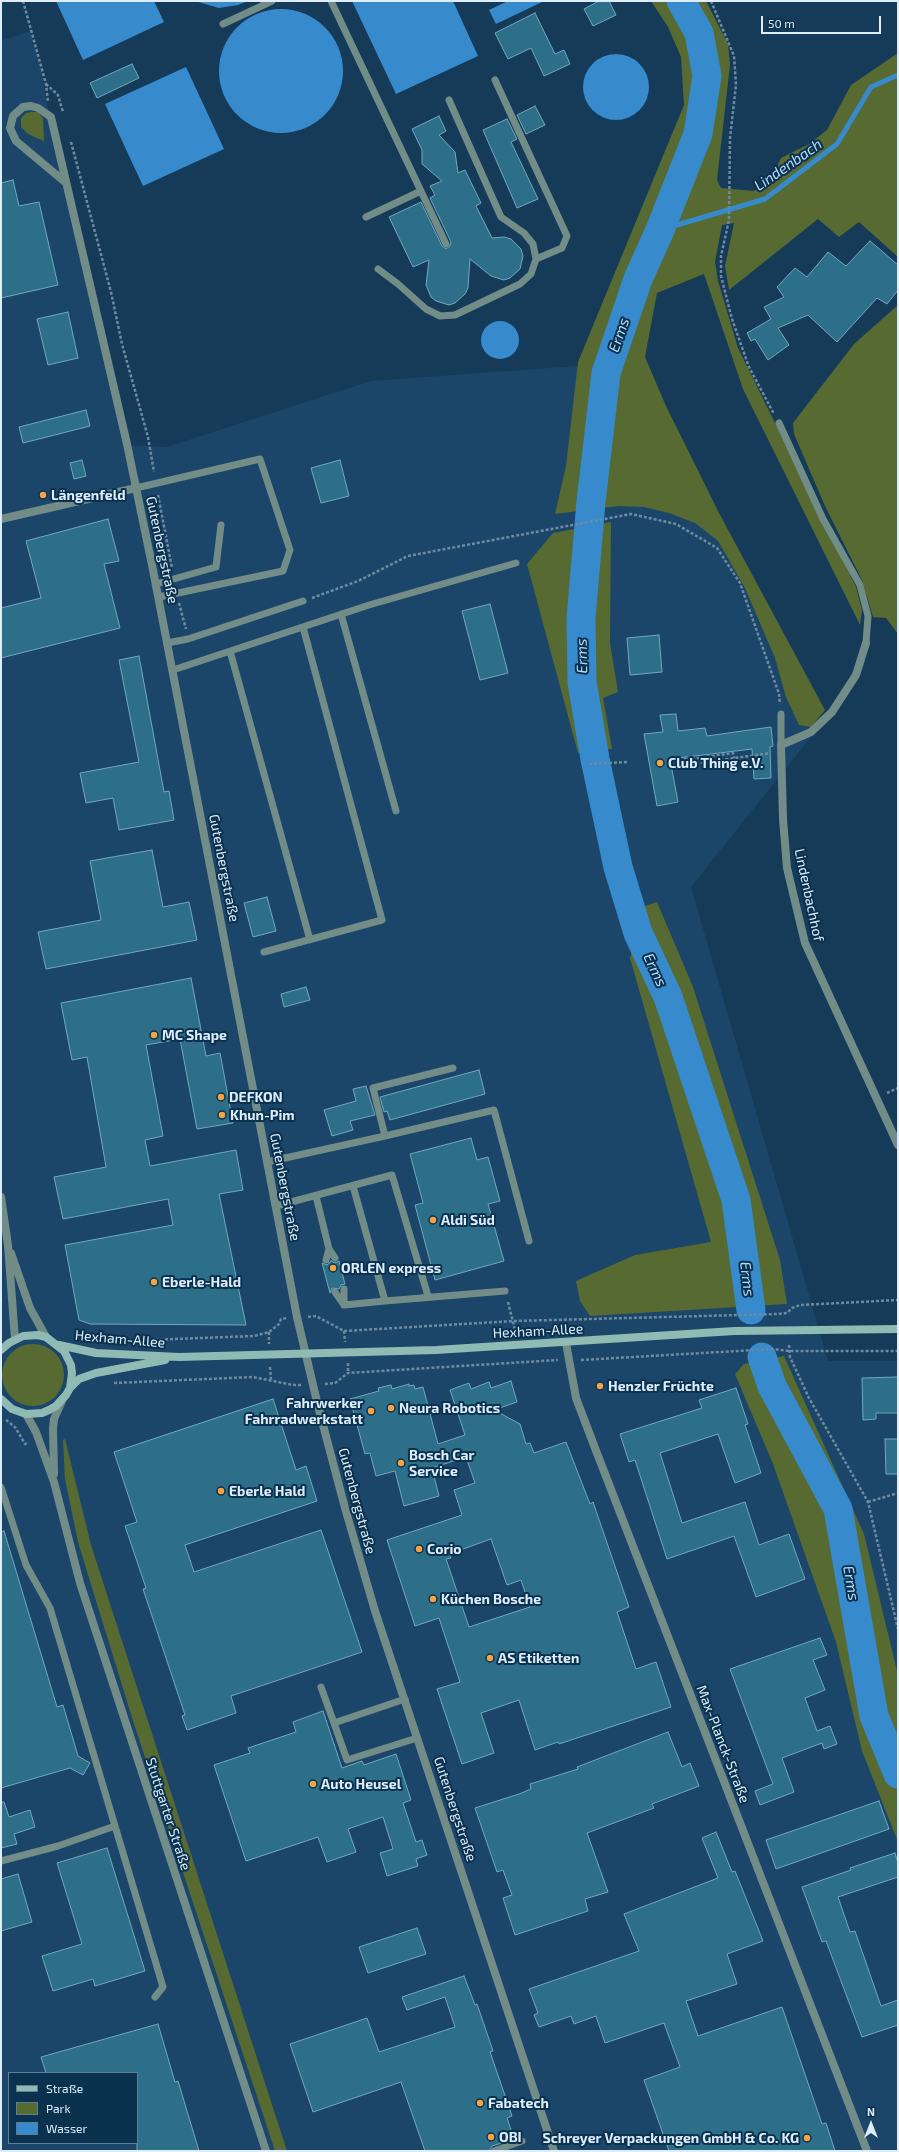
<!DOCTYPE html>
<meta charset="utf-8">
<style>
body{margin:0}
#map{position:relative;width:899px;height:2152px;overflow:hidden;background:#163b59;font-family:"Exo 2",sans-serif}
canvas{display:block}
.frame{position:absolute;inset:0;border:2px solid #ddedfc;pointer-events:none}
.legend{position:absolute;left:8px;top:2072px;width:130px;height:72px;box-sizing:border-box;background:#0a314e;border:1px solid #5e7c94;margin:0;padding:5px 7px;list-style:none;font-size:12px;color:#ddedfc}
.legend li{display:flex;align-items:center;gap:8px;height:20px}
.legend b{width:20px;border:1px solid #5e7c94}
.north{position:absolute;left:851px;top:2104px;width:40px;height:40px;-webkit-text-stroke:3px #0a314e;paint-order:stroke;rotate:0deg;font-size:11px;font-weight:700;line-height:16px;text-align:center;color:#ddedfc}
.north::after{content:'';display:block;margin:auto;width:14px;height:18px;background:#ddedfc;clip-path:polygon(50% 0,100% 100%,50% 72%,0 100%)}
.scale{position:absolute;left:761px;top:16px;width:120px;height:18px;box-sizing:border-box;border:2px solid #ddedfc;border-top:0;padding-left:5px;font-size:12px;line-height:14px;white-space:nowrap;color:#ddedfc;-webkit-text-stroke:3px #0a314e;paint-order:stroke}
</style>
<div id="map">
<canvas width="899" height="2152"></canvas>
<div class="frame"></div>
<ul class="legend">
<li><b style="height:5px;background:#90bab4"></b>Straße</li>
<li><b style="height:11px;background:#566a32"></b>Park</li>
<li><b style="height:11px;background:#378bcd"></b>Wasser</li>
</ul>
<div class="north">N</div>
<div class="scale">50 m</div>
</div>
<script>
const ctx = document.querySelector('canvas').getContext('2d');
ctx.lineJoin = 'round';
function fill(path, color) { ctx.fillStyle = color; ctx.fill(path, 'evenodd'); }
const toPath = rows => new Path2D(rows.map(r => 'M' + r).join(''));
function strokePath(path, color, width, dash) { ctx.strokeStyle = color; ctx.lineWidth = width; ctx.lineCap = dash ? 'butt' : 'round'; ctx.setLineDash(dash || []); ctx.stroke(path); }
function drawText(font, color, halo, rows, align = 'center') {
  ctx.font = font + ' "Exo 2",sans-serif'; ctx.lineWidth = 4; ctx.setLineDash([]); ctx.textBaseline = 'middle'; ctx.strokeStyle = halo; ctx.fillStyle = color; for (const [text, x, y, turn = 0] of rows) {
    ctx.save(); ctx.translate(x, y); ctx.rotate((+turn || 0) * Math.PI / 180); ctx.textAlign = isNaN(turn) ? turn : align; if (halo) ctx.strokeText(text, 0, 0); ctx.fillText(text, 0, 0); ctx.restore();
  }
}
const built = toPath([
 [30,31,42,73,49,117,126,445,167,447,371,381,632,362,818,728,691,887,828,1361,898,1361,898,2151,1,2151,1,41],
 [9,2073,137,2073,137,2143,9,2143]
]);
const green = toPath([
 [651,1,706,1,728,44,730,65,717,180,721,188,754,191,770,182,781,158,809,144,827,130,851,85,898,53,898,257,859,222,839,237,818,219,729,290,725,266,734,223,722,225,715,262,718,281,738,348,856,587,862,610,860,625,743,389,704,274,657,293,645,357,666,406,719,513,825,710,811,727,799,725,786,697,775,658,745,588,718,541,695,523,669,513,644,507,619,506,555,514,566,466,578,362,684,105,681,57,668,27],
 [31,112,38,112,43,119,44,141,28,134,21,127,21,118,26,113],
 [898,305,898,634,886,618,873,617,862,580,825,506,794,434,793,423,854,344],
 [611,522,610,643,618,692,603,698,612,749,578,753,527,564,553,533],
 [657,902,693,987,780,1260,787,1304,590,1316,580,1301,576,1281,635,1255,711,1242,630,958,642,907],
 '2 1375a31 31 0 1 1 62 0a31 31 0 1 1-62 0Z',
 [784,1356,864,1534,898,1675,898,1842,862,1751,836,1642,773,1464,735,1374,744,1364],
 [65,1439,91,1545,287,2151,275,2151,133,1721,78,1542,65,1479,63,1440]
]);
const water = toPath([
 [56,1,154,1,164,22,83,60],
 [195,1,248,1,238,5,219,8],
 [352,1,453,1,478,56,396,94],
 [508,1,544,1,496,24,489,10],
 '219 71a62 62 0 1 1 124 0a62 62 0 1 1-124 0Z',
 '583 87a33 33 0 1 1 66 0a33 33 0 1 1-66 0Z',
 [186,67,224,149,143,186,105,104],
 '481 340a19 19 0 1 1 38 0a19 19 0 1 1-38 0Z'
]);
const stream = toPath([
 [660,230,765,199,837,144,871,87,898,75]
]);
const river = toPath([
 [681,1,699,33,707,76,698,134,660,230,638,279,606,373,591,502,581,618,582,682,595,759,618,867,638,933,668,997,736,1200,751,1310],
 [762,1357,772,1386,838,1509,874,1716,898,1774]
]);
const building = toPath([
 [599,1,609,1,616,15,593,26,584,9,599,1],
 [535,13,555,54,564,50,570,64,544,76,531,48,508,59,495,33,535,13],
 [132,64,139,78,97,98,90,83,132,64],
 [535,106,545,125,526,134,517,115,535,106],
 [439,116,446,131,439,135,455,152,458,173,465,170,481,203,476,206,492,238,504,237,511,239,521,249,523,256,520,269,510,278,504,280,491,276,470,259,468,288,465,294,455,303,449,305,436,301,431,297,426,285,429,260,413,267,389,217,421,202,442,246,446,249,450,246,451,242,430,198,435,195,430,186,442,181,422,164,422,150,412,129,439,116],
 [507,119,517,139,511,142,538,199,517,208,483,130,507,119],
 [13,180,19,206,39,202,58,285,1,298,1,183,13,180],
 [870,241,898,265,898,290,887,304,877,298,837,342,808,315,778,328,789,345,768,360,755,339,751,341,747,333,771,319,764,307,784,297,777,287,795,268,807,277,828,252,846,266,870,241],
 [68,312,78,358,48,365,37,319,68,312],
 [86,410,90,426,23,443,19,427,86,410],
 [82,460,86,476,74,479,70,463,82,460],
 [340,460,349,496,321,503,311,468,340,460],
 [108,519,119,561,104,564,120,628,1,658,1,608,41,598,26,541,108,519],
 [490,604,508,673,480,680,462,611,490,604],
 [659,635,662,672,630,675,627,638,659,635],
 [139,656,164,792,169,791,174,820,119,830,113,798,86,803,80,773,139,762,119,660,139,656],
 [676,714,678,731,705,728,707,736,771,727,773,746,770,747,771,778,754,779,752,749,670,759,678,802,657,806,644,734,663,732,660,715,676,714],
 [152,850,163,907,189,902,197,940,46,969,38,932,101,920,90,861,152,850],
 [267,897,276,931,253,937,244,903,267,897],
 [191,978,206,1056,220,1053,233,1123,197,1129,180,1039,146,1045,163,1136,145,1140,150,1166,236,1150,243,1190,219,1194,246,1325,90,1324,79,1320,65,1245,173,1225,168,1199,63,1219,54,1177,106,1167,87,1057,72,1060,61,1003,191,978],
 [306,987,310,1000,284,1007,281,994,306,987],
 [479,1070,485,1094,390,1120,387,1111,384,1112,380,1097,479,1070],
 [366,1086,375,1115,350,1121,353,1130,332,1136,324,1110,356,1101,353,1089,366,1086],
 [471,1138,477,1160,488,1157,500,1201,488,1204,504,1261,435,1280,415,1205,423,1203,410,1154,471,1138],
 [331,1261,335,1263,339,1261,345,1284,341,1285,339,1289,332,1288,330,1293,322,1263,327,1265,331,1261],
 [898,1377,898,1413,876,1413,876,1419,863,1420,862,1378,898,1377],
 [511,1381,517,1402,494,1410,520,1424,526,1444,530,1443,534,1453,566,1442,590,1504,593,1502,629,1607,617,1612,636,1669,656,1662,671,1707,559,1744,558,1742,535,1750,519,1700,481,1713,494,1753,462,1764,437,1689,460,1682,439,1618,415,1626,387,1540,462,1515,454,1490,475,1483,466,1457,432,1468,439,1496,404,1506,395,1471,376,1476,370,1453,365,1454,350,1399,379,1391,378,1388,391,1385,392,1389,409,1384,409,1386,414,1385,415,1389,423,1387,438,1444,465,1435,450,1390,469,1383,471,1389,489,1382,491,1388,511,1381],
 [491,1539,507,1585,521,1580,530,1607,469,1627,446,1559,451,1558,449,1554,491,1539],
 [736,1388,748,1424,745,1425,761,1473,735,1483,718,1434,660,1453,682,1523,745,1502,759,1545,789,1534,805,1579,756,1597,734,1536,667,1559,635,1460,629,1462,620,1434,702,1408,699,1400,736,1388],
 [273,1399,296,1470,306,1466,317,1501,185,1545,194,1572,321,1530,362,1652,231,1696,236,1713,187,1730,182,1716,185,1715,143,1589,146,1588,125,1526,137,1522,114,1452,273,1399],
 [885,1439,898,1439,898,1474,886,1474,885,1439],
 [4,1531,57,1707,63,1705,78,1756,90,1763,83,1775,70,1768,1,1788,1,1532,4,1531],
 [820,1638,827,1655,813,1660,825,1690,805,1698,817,1731,830,1726,837,1744,824,1749,822,1743,782,1758,794,1792,760,1805,755,1791,773,1784,730,1669,820,1638],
 [323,1711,342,1768,362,1761,364,1765,396,1754,411,1800,403,1803,416,1842,422,1840,427,1855,416,1859,418,1866,387,1876,380,1853,393,1849,383,1817,348,1829,356,1852,327,1862,318,1837,246,1861,214,1765,250,1753,248,1748,296,1732,293,1722,323,1711],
 [668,1732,682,1767,690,1763,699,1786,652,1804,654,1808,587,1833,608,1892,585,1899,588,1911,515,1935,503,1898,512,1895,503,1870,497,1872,475,1808,519,1794,531,1789,530,1784,578,1769,577,1767,668,1732],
 [879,1801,889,1829,776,1869,766,1840,879,1801],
 [1,1802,4,1802,9,1817,30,1810,35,1827,14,1834,17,1844,1,1848,1,1802],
 [716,1832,732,1872,735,1871,763,1941,727,1954,737,1984,686,2001,698,2036,782,2007,822,2124,826,2123,835,2151,669,2151,644,2080,680,2067,664,2023,605,2043,596,2016,574,2024,571,2016,539,2027,534,2015,538,2013,529,1989,639,1951,624,1914,718,1878,702,1838,716,1832],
 [107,1848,145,1971,95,1986,93,1979,53,1991,42,1956,82,1944,57,1863,107,1848],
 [895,1853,898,1863,898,1877,838,1897,850,1932,855,1931,881,2006,898,2000,898,2025,862,2037,826,1941,822,1942,802,1887,851,1870,850,1868,895,1853],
 [18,1874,32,1922,1,1931,1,1879,18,1874],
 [417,1928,426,1954,368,1973,359,1947,417,1928],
 [464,1976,475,2005,477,2004,493,2051,490,2052,512,2116,507,2118,514,2139,492,2146,489,2151,425,2151,401,2082,313,2112,290,2044,367,2018,379,2052,455,2027,445,1997,407,2010,402,1997,464,1976],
 [158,2024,175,2082,178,2081,199,2151,137,2151,137,2073,46,2073,41,2057,158,2024]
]);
const path = toPath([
 [23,1,46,84,48,101],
 [711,1,734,56,736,85,730,138,729,220,721,256,721,276,732,319,749,367,774,414],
 [46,84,58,95,63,112],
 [71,142,111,292,122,344,148,437,154,472],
 [158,495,172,568],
 [312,598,358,581,408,556,631,514,676,524,717,548,740,583,779,694,780,704],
 [179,603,186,629],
 [685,757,685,760,733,753,734,758],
 [589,764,628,762],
 [671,767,771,753],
 [887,1093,898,1088],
 [508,1302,515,1330],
 [308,1317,316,1316,344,1331,514,1321,778,1314,787,1313,792,1308,800,1305,898,1300],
 [344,1331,345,1342],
 [269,1332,269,1344],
 [120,1341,254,1336,269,1332,279,1324,281,1319,287,1318],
 [789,1345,790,1357,809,1398,868,1502,898,1629],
 [581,1360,772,1349,789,1351,898,1351],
 [348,1363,348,1373],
 [270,1367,271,1380],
 [114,1383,253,1377,293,1385,302,1385],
 [325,1384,335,1383,348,1373,558,1360],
 [6,1420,15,1427,25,1444,29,1443],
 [868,1502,898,1493]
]);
const service = toPath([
 [331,1,446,244],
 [223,24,272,1],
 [495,80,567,236,562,248,536,259],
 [366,217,421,191],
 [378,269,398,284,426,309,440,316,455,315,520,284,531,274,536,259,533,244,524,233,501,217,449,100],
 [779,423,823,519,860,585,868,616,866,643],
 [136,488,260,459,290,550,283,571,159,597],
 [156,584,216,567,221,525],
 [341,614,396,811],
 [167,643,188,639,303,601],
 [230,651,310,940],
 [173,670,369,605,516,563],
 [781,714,781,745],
 [264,952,382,920,303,627],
 [385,1136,494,1110,529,1241],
 [267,1162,385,1136,373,1088,453,1068],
 [316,1196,329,1249,326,1260],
 [276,1206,392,1175,428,1296],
 [329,1249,335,1258],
 [344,1289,344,1305],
 [335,1292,344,1305,385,1301,353,1186],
 [385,1301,505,1291],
 [1,1487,26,1565,50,1608,163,1987,155,1997],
 [321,1687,334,1723,405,1699],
 [334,1723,347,1760,417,1738],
 [1,1861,58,1846,115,1826],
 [494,2151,522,2141]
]);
const minor = toPath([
 [65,182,16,141,10,128,13,116,23,107,31,106,38,108,51,117,127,444,152,565,297,1317,318,1406,345,1508,375,1611,554,2151],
 [1,519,136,488],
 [866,643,856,675,832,712,811,732,781,745,783,819,787,868,805,943,898,1145],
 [566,1343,576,1398,595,1448,867,2151]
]);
const tertiary = toPath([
 [1,1197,8,1245,15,1339],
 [11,1253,30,1308,46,1337],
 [26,1414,36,1432,54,1482,80,1583,266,2151],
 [54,1474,53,1428,54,1419,62,1401]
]);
const secondary = toPath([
 [59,1345,96,1353,179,1357,436,1350,734,1331,898,1329],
 [1,1350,9,1343,23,1336,38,1335,46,1337,64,1351,71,1365,72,1373,70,1388,66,1395,56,1406,49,1410,42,1413,26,1414,12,1409,1,1399],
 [70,1388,79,1379,96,1373,165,1360]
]);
const markers = [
 [43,495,4,"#f5a346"],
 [660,763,4,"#f5a346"],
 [154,1035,4,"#f5a346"],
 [221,1097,4,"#f5a346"],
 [222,1115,4,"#f5a346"],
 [433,1220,4,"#f5a346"],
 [333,1268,4,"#f5a346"],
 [154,1282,4,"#f5a346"],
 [600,1386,4,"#f5a346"],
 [391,1408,4,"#f5a346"],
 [371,1411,4,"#f5a346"],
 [401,1463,4,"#f5a346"],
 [221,1491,4,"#f5a346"],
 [419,1549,4,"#f5a346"],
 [433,1599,4,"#f5a346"],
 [490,1658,4,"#f5a346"],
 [313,1784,4,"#f5a346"],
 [480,2103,4,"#f5a346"],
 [491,2137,4,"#f5a346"],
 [807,2138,4,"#f5a346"]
];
const poiNames = [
 ["Längenfeld",51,495],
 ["Club Thing e.V.",668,763],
 ["MC Shape",162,1035],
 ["DEFKON",229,1097],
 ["Khun-Pim",230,1115],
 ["Aldi Süd",441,1220],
 ["ORLEN express",341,1268],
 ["Eberle-Hald",162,1282],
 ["Henzler Früchte",608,1386],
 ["Fahrwerker",363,1403,"right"],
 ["Fahrradwerkstatt",363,1419,"right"],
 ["Neura Robotics",399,1408],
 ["Bosch Car",409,1455],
 ["Service",409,1471],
 ["Eberle Hald",229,1491],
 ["Corio",427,1549],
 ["Küchen Bosche",441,1599],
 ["AS Etiketten",498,1658],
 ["Auto Heusel",321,1784],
 ["Fabatech",488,2103],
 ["OBI",499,2137],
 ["Schreyer Verpackungen GmbH & Co. KG",799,2138,"right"]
];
const streetNames = [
 ["Gutenbergstraße",162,550,78],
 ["Gutenbergstraße",224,868,79],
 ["Lindenbachhof",809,895,78],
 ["Gutenbergstraße",285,1187,79],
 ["Hexham-Allee",538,1331,-3],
 ["Hexham-Allee",120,1339,5],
 ["Gutenbergstraße",357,1501,75],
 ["Max-Planck-Straße",723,1744,69],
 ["Gutenbergstraße",455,1809,72],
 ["Stuttgarter Straße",168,1814,72]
];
const waterNames = [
 ["Lindenbach",788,165,-35],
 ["Erms",619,335,-71],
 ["Erms",582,656,-91],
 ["Erms",655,970,65],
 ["Erms",747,1279,83],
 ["Erms",851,1583,80]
];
fill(built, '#1b4669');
fill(green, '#566a32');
fill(water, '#378bcd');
strokePath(stream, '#378bcd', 5);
strokePath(river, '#378bcd', 29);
fill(building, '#2d6f88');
strokePath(building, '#71a8bf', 1);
strokePath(path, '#6e8aa1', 2.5, [3, 2]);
strokePath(service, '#728c88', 7);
strokePath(minor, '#728c88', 8);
strokePath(tertiary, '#728c88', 8);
strokePath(secondary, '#90bab4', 8);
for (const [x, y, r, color] of markers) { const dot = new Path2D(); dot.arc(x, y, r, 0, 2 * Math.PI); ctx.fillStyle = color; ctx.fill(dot); strokePath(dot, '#0a314e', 1.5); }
drawText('bold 14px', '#ddedfc', '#0a314e', poiNames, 'left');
drawText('14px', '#ddedfc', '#0a314e', streetNames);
drawText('italic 15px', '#b5dcff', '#0a314e', waterNames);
</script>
